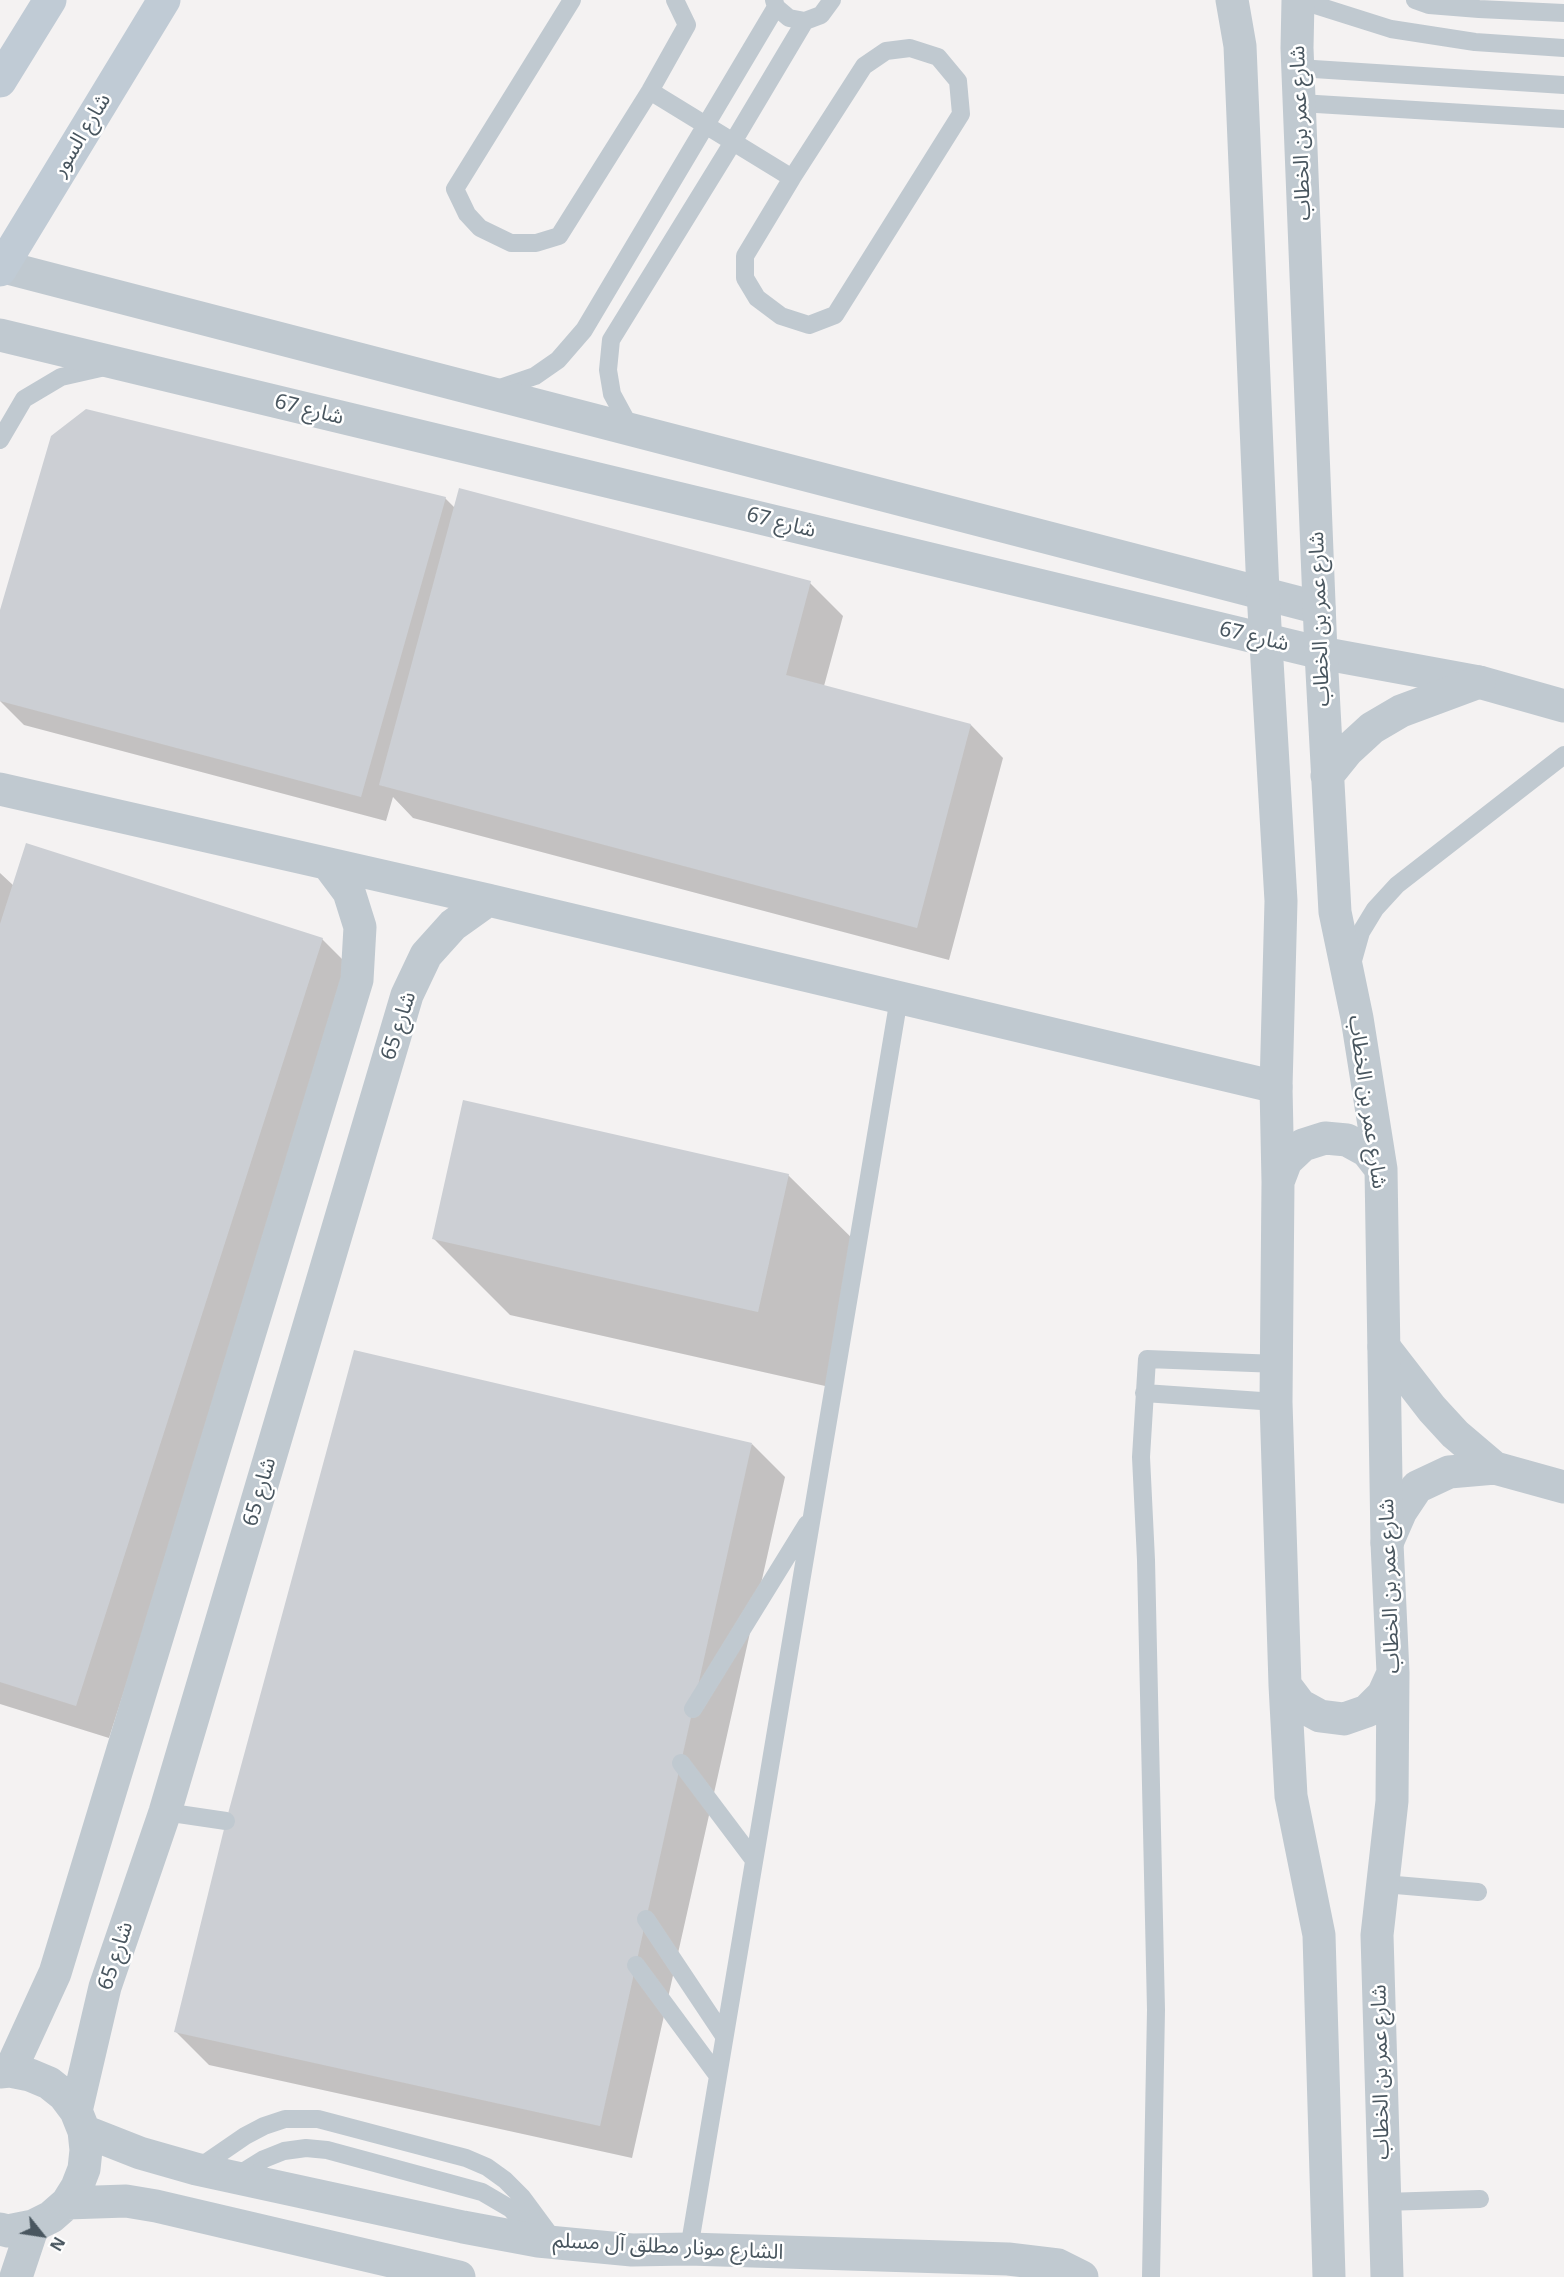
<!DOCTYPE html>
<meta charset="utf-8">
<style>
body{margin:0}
#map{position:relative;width:1564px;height:2277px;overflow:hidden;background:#f4f2f2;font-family:"Noto Sans",sans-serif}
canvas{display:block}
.north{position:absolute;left:12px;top:2205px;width:60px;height:60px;-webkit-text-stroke:4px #fff;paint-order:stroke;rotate:120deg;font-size:16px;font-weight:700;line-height:24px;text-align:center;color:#49565f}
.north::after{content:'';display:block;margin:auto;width:21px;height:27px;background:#49565f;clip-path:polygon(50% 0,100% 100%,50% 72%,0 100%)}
</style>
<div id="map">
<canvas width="1564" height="2277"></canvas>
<div class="north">N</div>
</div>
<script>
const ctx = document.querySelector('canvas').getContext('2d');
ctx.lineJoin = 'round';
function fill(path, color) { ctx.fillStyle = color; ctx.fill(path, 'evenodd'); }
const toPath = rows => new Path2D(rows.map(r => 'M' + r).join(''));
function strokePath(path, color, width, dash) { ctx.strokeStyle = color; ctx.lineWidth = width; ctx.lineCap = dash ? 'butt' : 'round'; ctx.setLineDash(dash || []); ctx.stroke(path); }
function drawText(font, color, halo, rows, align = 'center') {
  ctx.font = font + ' "Noto Sans","Noto Sans Arabic",sans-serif'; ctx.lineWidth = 5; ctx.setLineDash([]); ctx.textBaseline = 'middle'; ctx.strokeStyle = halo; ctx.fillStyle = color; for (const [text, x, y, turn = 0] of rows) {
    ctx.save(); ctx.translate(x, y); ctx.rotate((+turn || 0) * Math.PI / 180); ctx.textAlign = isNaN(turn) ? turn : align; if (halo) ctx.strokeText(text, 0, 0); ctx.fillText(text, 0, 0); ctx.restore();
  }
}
const shadow = toPath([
 [445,498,455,508,810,583,843,616,824,686,971,725,1003,758,949,960,413,818,393,797,386,821,24,725,0,701,0,615],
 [0,873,14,886,322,939,355,972,109,1738,0,1704],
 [788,1175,865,1251,834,1388,510,1315,433,1238],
 [752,1444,785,1477,632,2158,209,2065,176,2032]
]);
const building = toPath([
 [86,409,446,497,361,797,0,701,0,610,51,436],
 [459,488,811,581,786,675,971,724,917,928,379,785],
 [26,843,323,938,76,1706,0,1682,0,924],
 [463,1100,789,1174,758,1312,432,1239],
 [354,1350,752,1443,600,2126,174,2032,226,1821]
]);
const service = toPath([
 [572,0,455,189,467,214,480,228,511,243,536,243,559,236,650,91,687,25,675,0],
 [774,0,776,7,789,18,805,21,821,15,832,0],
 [1299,0,1391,29,1475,42,1564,48],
 [1415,0,1429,5,1479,9,1564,13],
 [910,48,938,57,958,81,961,114,835,315,809,325,781,316,757,298,745,278,745,256,792,178,864,66,886,51,910,48],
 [1298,68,1564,85],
 [650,91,792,178],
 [1300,103,1564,119],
 [494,390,535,376,558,360,584,330,776,7],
 [631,429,612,394,608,370,611,340,733,142,805,21],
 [0,440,24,399,61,377,105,367],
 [1352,964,1361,932,1375,909,1397,885,1564,755],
 [1144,1393,1276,1402],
 [693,1709,807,1524],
 [681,1763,754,1860],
 [165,1812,226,1821],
 [1384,1884,1478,1892],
 [646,1919,724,2036],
 [636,1965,718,2076],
 [197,2169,245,2136,264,2126,285,2119,318,2119,466,2158,487,2167,505,2180,522,2197,556,2243],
 [235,2177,264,2159,284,2151,306,2148,327,2150,482,2192,511,2209,537,2240],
 [1384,2202,1480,2199],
 [689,2249,899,998],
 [1151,2277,1156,2010,1146,1560,1141,1457,1147,1359,1278,1364]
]);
const minor = toPath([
 [0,266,1319,608],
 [0,335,1321,653,1479,682,1564,706],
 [0,789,488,900,1276,1087],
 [1384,1347,1432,1409,1455,1434,1495,1468],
 [1387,1543,1401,1511,1417,1487,1449,1472,1495,1468,1564,1487],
 [10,2071,55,1973,357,980,360,927,349,892,328,864],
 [0,2072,10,2071,30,2075,49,2083,64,2095,76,2111,84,2131,86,2150,84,2169,77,2187,67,2203,51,2217,33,2226,8,2231,0,2229],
 [76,2111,105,1987,165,1812,407,995,426,955,453,925,488,900],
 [84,2131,140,2153,196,2169,463,2227,538,2241,632,2250,689,2249,1008,2259,1058,2265,1082,2277],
 [67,2203,126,2201,156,2206,459,2277],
 [16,2277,33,2226]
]);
const tertiary = toPath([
 [1232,0,1240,46,1263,592,1281,901,1276,1087,1278,1182,1276,1402,1285,1685,1291,1796,1319,1935,1329,2277],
 [1298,0,1297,48,1321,653,1335,912,1357,1018,1381,1169,1387,1543,1393,1673,1392,1801,1377,1935,1387,2277],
 [1327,776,1348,750,1372,728,1401,711,1479,682],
 [1278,1182,1286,1161,1303,1145,1325,1138,1347,1140,1367,1151,1381,1169],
 [1285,1685,1300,1705,1320,1716,1344,1719,1367,1711,1383,1695,1393,1673]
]);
const secondary = toPath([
 [0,81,50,0],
 [0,270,164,0]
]);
const streetNames = [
 ["شارع عمر بن الخطاب",1301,133,-92],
 ["شارع السور",82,135,-59],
 ["شارع 67",309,410,14],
 ["شارع 67",781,523,14],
 ["شارع عمر بن الخطاب",1320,619,-92],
 ["شارع 67",1254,637,13],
 ["شارع 65",399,1026,-72],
 ["شارع عمر بن الخطاب",1367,1102,82],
 ["شارع 65",260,1492,-74],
 ["شارع عمر بن الخطاب",1390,1586,-92],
 ["شارع 65",116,1956,-72],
 ["شارع عمر بن الخطاب",1381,2072,-91],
 ["الشارع مونار مطلق آل مسلم",668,2247,3]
];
fill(shadow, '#0003');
fill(building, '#cccfd4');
strokePath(service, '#c0c9d0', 18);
strokePath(minor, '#c0c9d0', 33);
strokePath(tertiary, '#c0c9d0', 33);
strokePath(secondary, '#c0cbd5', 33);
drawText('21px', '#49565f', '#fff', streetNames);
</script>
